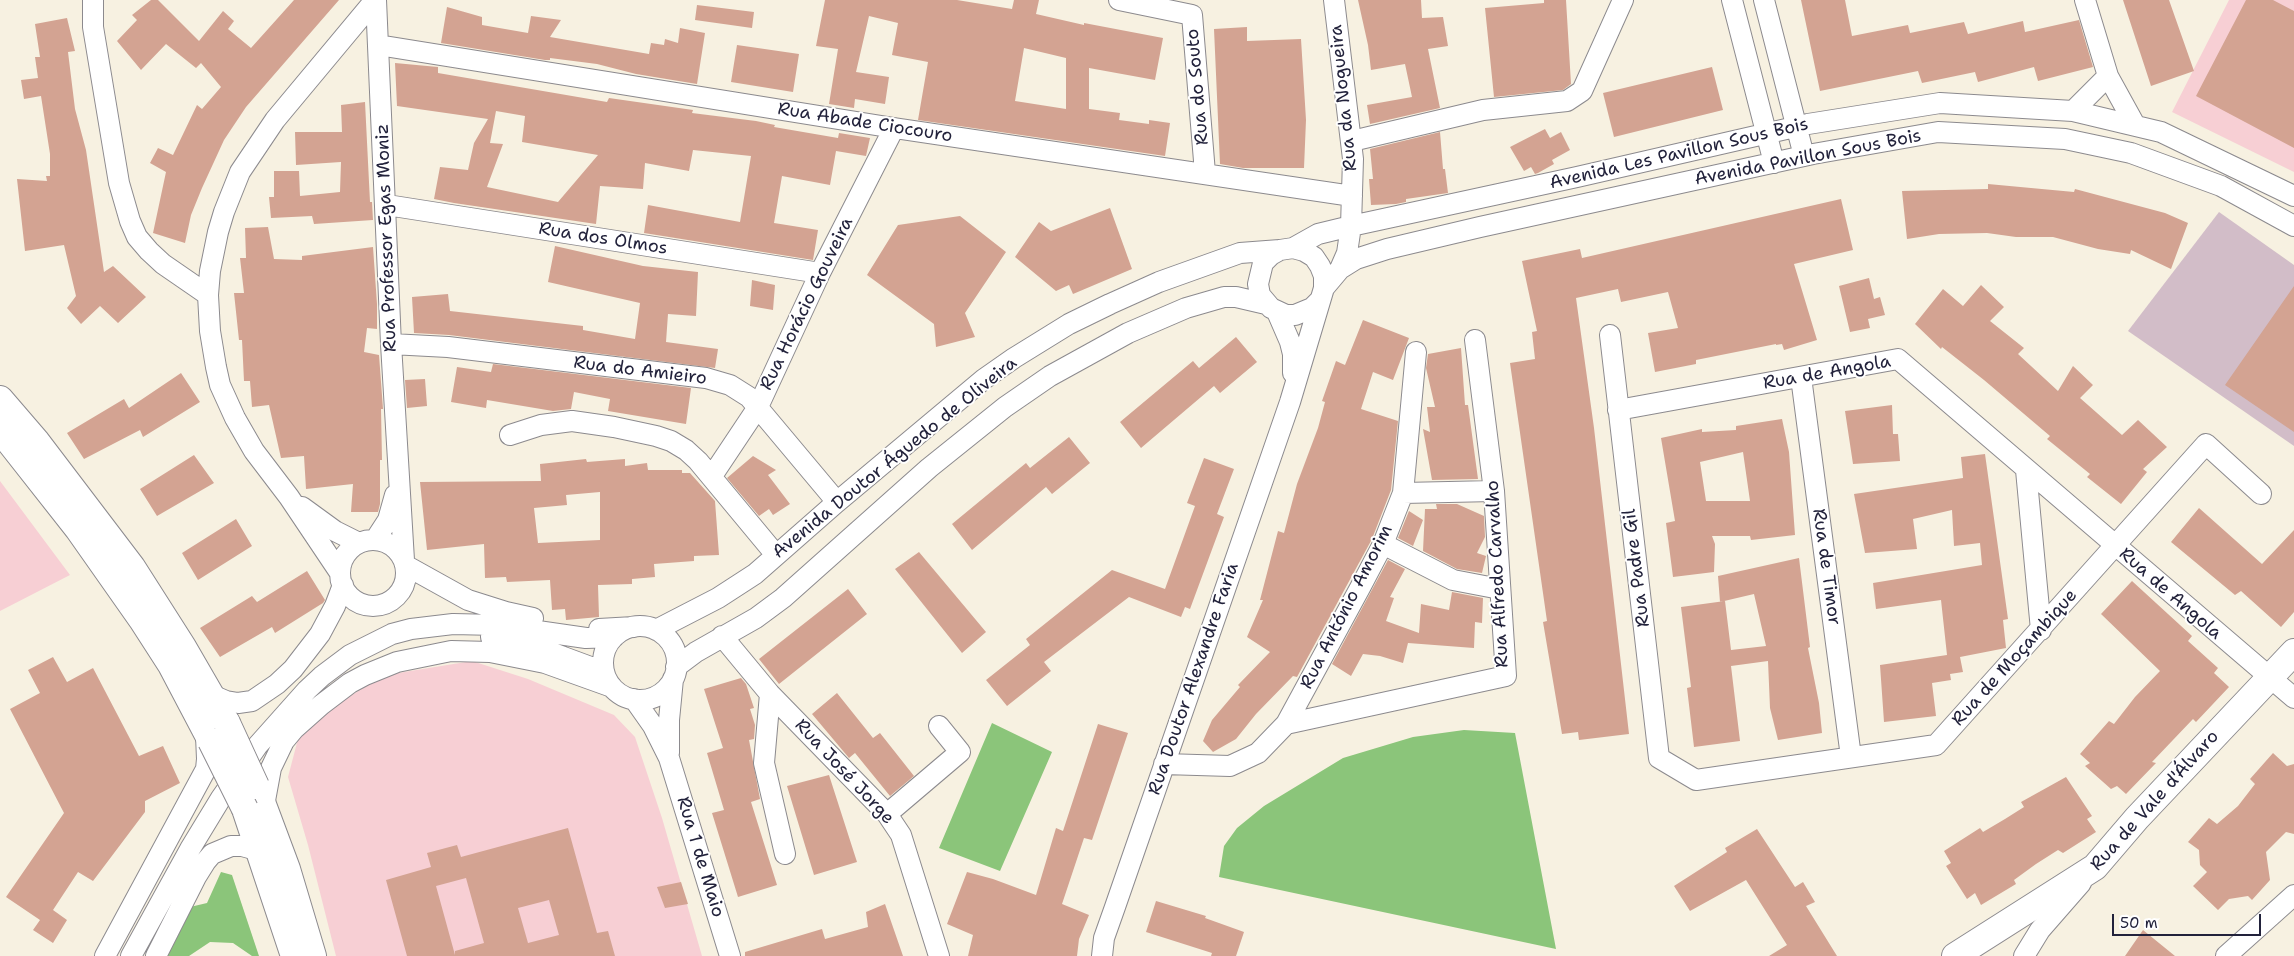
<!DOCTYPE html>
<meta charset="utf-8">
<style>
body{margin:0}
#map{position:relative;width:2294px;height:956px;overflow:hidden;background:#f7f1e1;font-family:"Shantell Sans",sans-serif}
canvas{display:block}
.scale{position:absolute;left:2112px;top:914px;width:149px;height:22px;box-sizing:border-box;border:2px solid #22223b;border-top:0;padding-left:6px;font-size:15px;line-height:18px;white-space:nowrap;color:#22223b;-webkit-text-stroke:4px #fff;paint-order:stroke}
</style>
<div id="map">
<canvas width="2294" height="956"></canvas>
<div class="scale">50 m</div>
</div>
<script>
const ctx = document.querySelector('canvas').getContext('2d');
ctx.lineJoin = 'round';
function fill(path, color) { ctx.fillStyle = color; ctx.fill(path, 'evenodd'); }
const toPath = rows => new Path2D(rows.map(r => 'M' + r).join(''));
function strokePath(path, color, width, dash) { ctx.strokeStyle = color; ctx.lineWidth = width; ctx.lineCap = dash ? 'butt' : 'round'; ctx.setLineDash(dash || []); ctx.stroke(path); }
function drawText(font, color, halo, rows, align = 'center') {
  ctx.font = font + ' "Shantell Sans",sans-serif'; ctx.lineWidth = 4; ctx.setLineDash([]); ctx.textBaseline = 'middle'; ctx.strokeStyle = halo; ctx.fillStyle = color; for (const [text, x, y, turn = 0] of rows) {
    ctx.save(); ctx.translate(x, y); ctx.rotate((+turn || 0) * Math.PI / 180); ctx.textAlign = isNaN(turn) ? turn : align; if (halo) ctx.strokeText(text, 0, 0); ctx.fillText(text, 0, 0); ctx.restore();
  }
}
const built = toPath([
 [2229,0,2294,0,2294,172,2172,112],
 [0,481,70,575,0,611],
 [472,661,528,679,614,715,635,737,662,818,702,956,336,956,308,845,288,777,298,739,327,711,374,681,398,673]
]);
const industrial = toPath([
 [2219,212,2294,265,2294,446,2128,331]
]);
const green = toPath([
 [992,723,1052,752,1000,871,939,848],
 [1464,730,1515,733,1556,949,1219,877,1224,846,1237,828,1264,806,1343,758,1413,737],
 [221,872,232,875,259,956,252,956,233,943,210,942,189,956,166,956,190,907,207,903]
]);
const building = toPath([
 [151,0,158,0,199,41,223,11,234,21,228,29,251,48,294,0,339,0,246,107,224,140,202,188,191,215,185,243,153,233,166,172,150,163,158,148,173,155,197,105,202,109,221,87,201,63,196,68,166,44,141,70,117,41,137,20,132,15],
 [825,0,957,0,1012,9,1014,0,1039,0,1036,14,1084,25,1084,23,1163,38,1155,80,1089,68,1089,109,1120,113,1119,120,1149,124,1149,120,1170,123,1165,156,918,120,928,62,892,55,898,23,869,16,856,72,889,77,885,104,855,99,854,108,829,104,838,49,816,46],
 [1024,48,1066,58,1066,109,1015,101],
 [1358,0,1421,0,1422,18,1443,17,1448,46,1428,49,1440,108,1370,124,1367,105,1412,97,1405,64,1371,70,1368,45],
 [1544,0,1566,0,1571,84,1563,90,1494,97,1485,8,1544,3],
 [1801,0,1845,0,1852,36,1908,25,1910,33,1964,22,1968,34,2023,21,2025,32,2079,20,2093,67,2038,81,2034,67,1978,82,1975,72,1922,83,1918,71,1820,91],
 [2123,0,2169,0,2194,71,2151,86],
 [2246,0,2273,0,2294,11,2294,148,2196,96],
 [697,5,754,12,752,28,695,20],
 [447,7,482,17,482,25,528,33,531,16,561,20,550,37,649,54,651,43,664,45,665,39,678,43,680,28,705,33,697,84,636,74,597,64,550,58,550,60,545,60,441,43],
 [67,18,75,51,68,52,75,109,86,150,104,272,113,266,146,297,118,323,100,306,81,324,67,308,76,296,64,245,25,251,17,179,47,181,46,176,50,176,50,154,41,96,24,99,21,80,38,78,35,57,40,57,35,24],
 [1247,27,1247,41,1301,39,1306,120,1304,168,1243,168,1220,164,1214,29],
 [737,45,799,54,793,92,731,82],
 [395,63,438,67,438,73,607,102,609,98,693,110,692,113,756,121,775,125,774,127,838,138,839,133,870,138,866,156,836,151,830,185,782,176,774,223,818,230,813,260,644,233,648,205,740,222,751,156,693,150,689,171,645,163,643,189,600,186,596,224,454,203,434,199,440,167,468,170,474,143,488,119,397,106],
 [496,111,525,116,522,142,598,155,558,202,487,187,503,144,490,143],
 [1712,67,1723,110,1614,137,1603,93],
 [365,102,370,202,372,202,373,220,314,224,312,216,271,218,269,197,274,197,274,171,299,171,300,196,340,192,341,162,296,165,295,132,342,132,341,105],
 [1545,129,1550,138,1561,132,1570,150,1552,160,1554,164,1538,173,1535,174,1531,167,1524,171,1510,147],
 [1440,132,1443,169,1445,169,1448,193,1406,199,1406,202,1396,204,1371,205,1369,179,1373,179,1370,149],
 [1988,184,2074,192,2075,189,2165,213,2188,223,2171,269,2131,250,2130,254,2098,249,2053,237,2016,237,1987,233,1939,234,1907,239,1902,191,1988,189],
 [1841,199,1853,250,1794,264,1817,340,1784,350,1782,344,1776,345,1776,344,1696,360,1696,364,1655,372,1648,333,1678,328,1668,292,1621,302,1618,289,1576,298,1594,428,1629,734,1579,740,1578,732,1562,734,1543,622,1547,621,1510,363,1535,359,1532,332,1537,331,1522,261,1580,249,1582,258],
 [1110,208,1132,269,1073,294,1069,285,1056,291,1015,257,1039,222,1051,231],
 [960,216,1006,252,965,313,975,337,936,347,934,324,867,275,898,225],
 [268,227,274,259,302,260,302,256,373,247,377,304,377,329,367,328,364,352,379,355,383,409,381,409,382,460,380,460,380,504,378,512,351,512,353,484,306,489,304,456,281,458,269,405,252,407,250,381,244,381,242,340,239,340,234,293,244,293,240,258,246,258,245,228],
 [555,246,643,266,698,272,696,316,668,314,666,342,718,349,715,368,449,335,414,333,412,297,448,294,450,311,583,326,583,330,635,339,640,303,548,282],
 [1869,278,1874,299,1880,297,1885,315,1868,319,1870,328,1850,332,1839,286],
 [752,280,775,285,773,310,750,306],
 [1981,285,2004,307,1990,321,2024,348,2018,354,2058,391,2073,366,2093,385,2080,398,2122,435,2138,420,2167,447,2143,469,2147,472,2121,504,2087,477,2090,474,2047,439,2050,436,1984,380,1942,347,1941,349,1915,324,1943,289,1963,306],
 [2294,286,2294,432,2225,385],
 [1363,320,1409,338,1393,380,1373,372,1361,409,1398,421,1391,490,1372,539,1297,677,1293,676,1256,714,1236,739,1213,752,1203,741,1212,720,1240,687,1238,685,1270,652,1247,637,1263,600,1260,600,1278,531,1284,533,1297,484,1318,428,1325,402,1322,401,1336,361,1345,365],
 [1236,337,1257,362,1220,393,1214,386,1141,448,1120,422,1193,361,1199,368],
 [1461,348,1465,405,1468,405,1478,479,1432,480,1423,429,1430,432,1427,407,1435,407,1426,368,1428,354],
 [493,364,691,388,686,424,608,411,610,399,574,392,571,409,553,411,487,400,486,408,451,402,457,367,491,372],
 [181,373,200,402,143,437,140,430,84,459,67,433,124,399,129,408],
 [425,379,427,406,407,408,405,380],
 [1892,405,1893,434,1898,434,1900,461,1853,464,1845,411],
 [1782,419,1789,452,1795,535,1751,540,1750,536,1712,536,1715,544,1714,572,1673,577,1666,523,1675,521,1661,438,1702,429,1702,432,1736,430,1736,426],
 [1743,452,1750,501,1706,501,1700,462],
 [1069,437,1090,463,1052,494,1046,487,972,550,952,524,1026,463,1030,468],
 [1985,454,2008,619,2003,620,2006,648,1960,657,1963,672,1950,674,1951,680,1932,683,1936,716,1884,722,1880,665,1947,655,1941,600,1876,609,1873,583,1982,565,1980,543,1954,546,1952,510,1913,519,1917,549,1865,553,1854,494,1963,478,1961,457],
 [194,455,214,483,157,516,140,489],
 [753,456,776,470,768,475,790,504,773,515,769,509,759,516,727,478],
 [1204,458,1234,469,1217,514,1224,517,1190,609,1185,607,1181,617,1129,597,1044,662,1051,671,1007,706,986,680,1030,645,1026,639,1112,570,1165,589,1195,506,1187,503],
 [586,459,587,462,625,459,625,466,647,463,648,470,682,470,682,473,690,473,715,501,719,555,694,556,694,561,654,564,655,577,632,579,632,584,598,585,599,617,566,620,565,609,552,610,550,580,507,582,506,577,485,578,484,544,427,550,420,482,541,481,540,464],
 [600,492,600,540,538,543,534,508,567,505,566,495],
 [1436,504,1457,504,1484,516,1485,537,1477,553,1486,556,1482,573,1457,569,1423,551,1425,509,1437,509],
 [2199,508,2262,564,2294,530,2294,612,2281,627,2241,591,2235,595,2171,542],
 [1409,511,1423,520,1413,546,1398,538],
 [236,519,252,546,198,580,182,553],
 [919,552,986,632,962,653,895,569],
 [1799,558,1810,647,1808,648,1819,703,1822,733,1778,740,1770,708,1768,661,1731,666,1740,741,1694,747,1687,688,1691,687,1681,607,1725,601,1731,650,1766,646,1754,594,1720,602,1718,576],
 [1388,560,1405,569,1390,597,1394,598,1386,621,1419,633,1421,604,1449,610,1452,592,1483,598,1482,623,1475,622,1474,648,1408,643,1403,663,1380,656,1363,654,1351,676,1332,664],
 [307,571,325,600,323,603,275,633,272,627,220,657,200,628,252,596,257,602],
 [2132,581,2192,636,2188,641,2218,668,2214,673,2229,687,2196,722,2193,719,2152,762,2156,763,2126,794,2117,786,2111,789,2085,766,2090,763,2080,754,2109,721,2114,724,2135,697,2160,671,2101,614],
 [848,589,867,614,779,684,759,659],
 [53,657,67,682,93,668,139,756,163,746,180,783,145,801,145,812,93,881,78,872,53,910,67,920,53,943,33,930,40,920,6,897,64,813,10,709,40,693,28,670],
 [741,678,746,684,754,708,750,709,755,725,754,739,749,740,760,799,751,802,777,885,738,897,712,813,724,810,707,753,723,748,704,689],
 [837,693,873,738,880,733,914,776,890,796,855,753,849,758,812,714],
 [1098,724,1128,733,1092,840,1084,838,1062,904,1089,915,1079,939,1077,956,968,956,973,935,947,924,967,872,993,879,1036,895,1056,828,1063,831],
 [2273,753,2287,766,2294,764,2294,834,2286,832,2266,852,2270,880,2252,900,2248,896,2229,899,2218,910,2193,886,2207,872,2200,865,2199,850,2188,842,2209,818,2217,824,2238,806,2255,784,2250,779],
 [829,775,857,862,814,875,787,786],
 [2066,777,2092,816,2087,819,2096,832,2063,853,2058,850,2036,864,2014,880,2016,884,1981,905,1975,893,1967,899,1946,866,1951,863,1944,851,1980,828,1983,832,2005,819,2024,807,2021,802],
 [568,828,597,933,608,931,615,956,407,956,386,880,431,867,427,853,457,845,461,857],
 [466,878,484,943,455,951,455,955,436,886],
 [549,900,559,935,528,943,518,908],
 [1757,829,1795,887,1803,882,1815,902,1806,906,1837,956,1769,956,1787,945,1746,880,1690,911,1674,886,1727,852,1725,848],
 [681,882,688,904,665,908,657,887],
 [1156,901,1206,916,1205,918,1244,932,1236,956,1211,956,1212,953,1146,932],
 [885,904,903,956,745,956,745,952,822,929,825,939,868,927,866,912],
 [2143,930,2175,956,2125,956]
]);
const minor = toPath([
 [93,0,93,27,119,183,130,221,137,237,149,251,163,264,208,295],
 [376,0,391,344,404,560],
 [1119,0,1192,15,1205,173],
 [1334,0,1353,159,1351,226,1347,253,1340,269],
 [1732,0,1774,163],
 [1764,0,1804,156],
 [2085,0,2108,76,2135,125],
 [378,45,894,128,1352,196],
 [2073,111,2108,76],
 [1352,141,1483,110,1567,101,1582,91,1623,0],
 [387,205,820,273],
 [1293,248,1318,234,1351,226,1577,177,1808,124,1940,103,2073,111,2161,132,2294,196],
 [1324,288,1340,269,1356,259,1387,249,1480,227,1813,154,1938,132,2065,139,2131,153,2221,186,2294,226],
 [1277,312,1290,342,1293,354,1293,373],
 [1610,335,1659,758,1696,780,1936,745,2206,444,2261,494],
 [391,344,448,347,706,378,730,385,749,397,837,502],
 [1801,377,1851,757],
 [1618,410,1898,359,2294,698],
 [510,435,541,425,572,421,614,427,656,436,671,441,686,450,698,461,776,555],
 [2026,470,2041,630],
 [712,476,758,407,820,273,894,128],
 [1403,493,1494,491],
 [302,507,335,531,359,543],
 [375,540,388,520,395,495],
 '340 573a33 33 0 1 1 66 0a33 33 0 1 1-66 0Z',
 [1383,544,1453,580,1500,589],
 [405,565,468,600,506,612,533,618],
 [340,573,289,497,254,451,235,418,220,385,216,367,210,331,208,295,210,271,218,232,224,212,240,172,275,120,375,0],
 '603 663a37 37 0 1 1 74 0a37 37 0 1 1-74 0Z',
 [599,629,634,627],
 [656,630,718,598,755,574,837,502,984,379,1014,358,1069,324,1110,304,1159,282,1240,253,1280,250],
 [722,636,770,694,887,814,901,835,939,956],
 [491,637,531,645,604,672],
 [676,667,696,652,756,618,783,598,929,468,1005,407,1050,376,1128,333,1186,308,1224,297,1236,297,1266,304],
 [770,694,764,763,785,854],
 [212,695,226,701,238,703,252,701,277,684,293,669,320,634,335,606,343,585],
 [634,699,653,726,669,758,730,956],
 [1286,724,1506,676,1494,491,1475,340],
 [669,753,669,720,673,679],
 [1164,764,1230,766,1258,753,1286,724,1361,586,1383,544,1403,493,1416,352],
 [264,806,271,768,284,741,294,729,321,705,350,683,365,675,397,662,451,651,490,652,545,663,612,687],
 [887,814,960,752,939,726],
 [105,956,206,769,207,759,206,736],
 [131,956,190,849,221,798,258,745,307,690,322,676,350,655,392,634,411,629,453,624,496,625,586,638,614,637],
 [156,956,196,877,206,861,212,854,231,846,242,846,253,849,262,856],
 [1102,956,1104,938,1115,907,1290,402,1324,288,1324,276,1320,266,1314,257,1304,251,1293,248,1280,250,1271,255,1263,263,1258,284,1260,295,1271,308,1286,315,1295,315,1312,308,1319,301],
 [2024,956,2040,930,2081,883],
 [2226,956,2294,895]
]);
const major = toPath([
 [0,399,37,442,132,567,183,647,227,723],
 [0,430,78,529,142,620,171,665,211,741],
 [256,786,287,869,313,956],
 [245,809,294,956],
 [1955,956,2095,867,2137,818,2294,652]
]);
const majorBridge = toPath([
 [227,723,256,786],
 [211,741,245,809]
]);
const streetNames = [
 ["Rua do Souto",1198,87,-95],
 ["Rua da Nogueira",1344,98,-96],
 ["Rua Abade Ciocouro",865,123,9],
 ["Avenida Les Pavillon Sous Bois",1679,154,-13],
 ["Avenida Pavillon Sous Bois",1808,158,-11],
 ["Rua Professor Egas Moniz",387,238,-92],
 ["Rua dos Olmos",603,239,9],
 ["Rua Horácio Gouveira",807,304,-64],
 ["Rua do Amieiro",640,371,7],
 ["Rua de Angola",1827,373,-10],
 ["Avenida Doutor Águedo de Oliveira",895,458,-39],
 ["Rua de Timor",1826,567,82],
 ["Rua Padre Gil",1637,568,-97],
 ["Rua Alfredo Carvalho",1498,574,-93],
 ["Rua de Angola",2170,594,41],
 ["Rua António Amorim",1347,607,-63],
 ["Rua de Moçambique",2015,658,-48],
 ["Rua Doutor Alexandre Faria",1194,679,-71],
 ["Rua José Jorge",844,772,47],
 ["Rua de Vale d'Álvaro",2155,801,-48],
 ["Rua 1 de Maio",700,857,73]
];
fill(built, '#f7cfd4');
fill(industrial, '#d2bdc8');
fill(green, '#8bc57a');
fill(building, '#d3a392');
strokePath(minor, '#8c8a8e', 22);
strokePath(major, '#8c8a8e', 28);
strokePath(minor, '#fff', 20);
strokePath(major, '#fff', 26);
strokePath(majorBridge, '#8c8a8e', 28, []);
strokePath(majorBridge, '#fff', 26);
drawText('18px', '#22223b', '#fff', streetNames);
</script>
